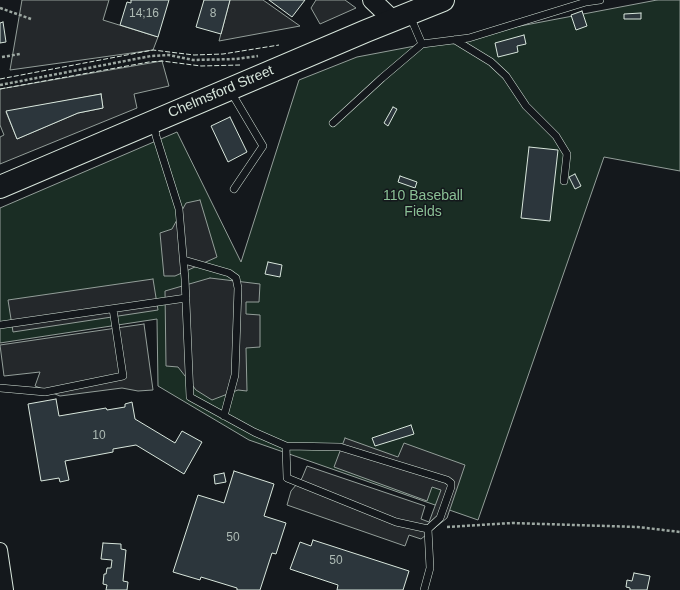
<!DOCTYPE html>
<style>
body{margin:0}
canvas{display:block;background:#14181c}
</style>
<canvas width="680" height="590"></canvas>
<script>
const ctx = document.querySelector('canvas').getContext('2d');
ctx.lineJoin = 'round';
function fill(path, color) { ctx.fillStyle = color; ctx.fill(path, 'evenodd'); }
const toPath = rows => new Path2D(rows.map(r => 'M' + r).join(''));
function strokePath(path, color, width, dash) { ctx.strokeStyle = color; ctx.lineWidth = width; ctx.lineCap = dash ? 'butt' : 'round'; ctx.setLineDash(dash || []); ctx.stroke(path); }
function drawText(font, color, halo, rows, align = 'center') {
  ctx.font = font + ' Arial,sans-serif'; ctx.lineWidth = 3; ctx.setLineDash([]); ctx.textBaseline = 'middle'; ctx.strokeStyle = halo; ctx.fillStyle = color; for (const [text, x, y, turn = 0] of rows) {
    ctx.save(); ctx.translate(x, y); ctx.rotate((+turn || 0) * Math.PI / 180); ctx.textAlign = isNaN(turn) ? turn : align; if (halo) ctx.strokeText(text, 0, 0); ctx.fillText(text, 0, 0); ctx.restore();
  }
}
const green = toPath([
 [657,0,680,0,680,171,604,157,478,520,249,440,158,386,157,319,0,343,0,208,177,132,241,262,299,80,357,57,657,0]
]);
const parking = toPath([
 [22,0,109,0,103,20,158,37,153,50,10,70,22,0],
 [230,0,263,0,300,26,219,41,230,0],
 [316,0,345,0,356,8,320,24,311,8,316,0],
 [162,61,169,86,134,94,137,108,0,164,0,137,4,135,0,125,0,89,162,61],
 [101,94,103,108,78,113,17,139,6,112,101,94],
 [200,200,217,257,175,276,164,276,160,233,172,229,186,203,200,200],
 [210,278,260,284,259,302,246,302,246,314,260,315,260,347,246,348,247,391,238,390,212,400,196,390,178,367,166,366,165,291,210,278],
 [153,279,158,310,13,332,8,300,153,279],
 [144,324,153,390,138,391,122,388,60,396,35,386,40,372,4,376,0,345,144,324],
 [345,438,398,457,404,443,465,465,447,518,421,539,409,535,405,546,287,505,291,491,302,478,307,466,425,506,421,519,429,522,441,490,432,487,427,501,334,467,345,438]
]);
const building = toPath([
 [131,0,169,0,158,37,120,25,127,2,131,3,131,0],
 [204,0,230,0,221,34,196,27,204,0],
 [269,0,305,0,292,17,269,0],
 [582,11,587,26,576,30,571,15,582,11],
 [641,13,641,19,624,19,624,14,641,13],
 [3,22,6,42,0,43,0,23,3,22],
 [524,35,526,44,517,46,518,52,498,57,495,43,524,35],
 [101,94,103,108,78,113,17,139,6,111,101,94],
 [393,107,397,109,388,126,384,123,393,107],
 [230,117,247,152,228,162,211,126,230,117],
 [529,147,558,150,550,221,521,218,529,147],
 [575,174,581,186,575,189,569,177,575,174],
 [400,176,417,182,415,188,398,182,400,176],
 [268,262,282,265,280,277,265,274,268,262],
 [56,399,59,416,106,408,107,410,125,407,125,404,132,402,135,419,175,443,182,431,202,442,184,474,136,445,113,449,113,452,65,461,69,480,60,482,59,478,41,481,28,404,56,399],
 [411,425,414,434,375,446,372,438,411,425],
 [234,471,274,484,264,516,286,523,276,554,272,553,260,590,237,590,237,588,201,577,200,580,173,572,198,495,224,503,234,471],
 [224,473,226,482,215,484,214,475,224,473],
 [313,540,409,571,403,590,337,590,338,585,290,569,300,542,311,546,313,540],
 [103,543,121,544,121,549,126,550,123,581,128,582,127,590,106,590,107,585,103,584,104,574,106,574,107,568,111,568,112,560,101,559,103,543],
 [634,573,650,576,647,590,630,590,630,588,626,587,627,580,632,581,634,573]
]);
const path = toPath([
 [0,8,31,19],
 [2,57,20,54],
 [0,85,151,56,169,55,193,60,236,59,258,56],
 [447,527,512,523,638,527,680,532]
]);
const service = toPath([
 [455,40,491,62,506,76,526,106,556,136,567,154,564,181],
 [422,44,469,38,586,2,600,0],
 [231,92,263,146,234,189],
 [333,123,382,78,422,44,410,16],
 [154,125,156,136,179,209,185,279,190,397,254,432,286,446,287,478,396,522,428,529],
 [184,260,229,273,236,278,238,288,235,375,224,416],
 [0,325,186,298],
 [0,388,45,392,123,376,113,309],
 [286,446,340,447,447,480,451,483,451,487,440,518,428,529],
 [424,590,430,568,428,529]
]);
const minor = toPath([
 [0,550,6,590]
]);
const tertiary = toPath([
 [372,0,394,21]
]);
const primary = toPath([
 [0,187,366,31,443,0]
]);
const fence = toPath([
 [0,79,153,50,194,55,223,54,279,45],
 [0,89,149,62,162,61,201,66,240,65]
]);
const numberNames = [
 ["14;16",144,14],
 ["8",213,14],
 ["10",99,436],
 ["50",233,538],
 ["50",336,561]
];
const streetNames = [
 ["Chelmsford Street",221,92,-23]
];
const parkNames = [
 ["110 Baseball",423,196],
 ["Fields",423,212]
];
fill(green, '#1a2d24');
strokePath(green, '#939e99', 1);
fill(parking, '#24282b');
strokePath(parking, '#939e99', 1);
fill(building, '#2c363c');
strokePath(building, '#d8e6dc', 1);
strokePath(service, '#d8e6dc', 8);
strokePath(minor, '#d8e6dc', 16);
strokePath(tertiary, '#d8e6dc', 20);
strokePath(primary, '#d8e6dc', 24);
strokePath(path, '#9da8a2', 2.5, [3, 2]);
strokePath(service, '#14181c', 7);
strokePath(minor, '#14181c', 14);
strokePath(tertiary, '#14181c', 18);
strokePath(primary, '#14181c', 22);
strokePath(fence, '#d8e6dc', 1, [5, 2]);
drawText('12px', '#adbab4', null, numberNames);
drawText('14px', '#d8e6dc', '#14181c', streetNames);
drawText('14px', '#8ac095', '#14181c', parkNames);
</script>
